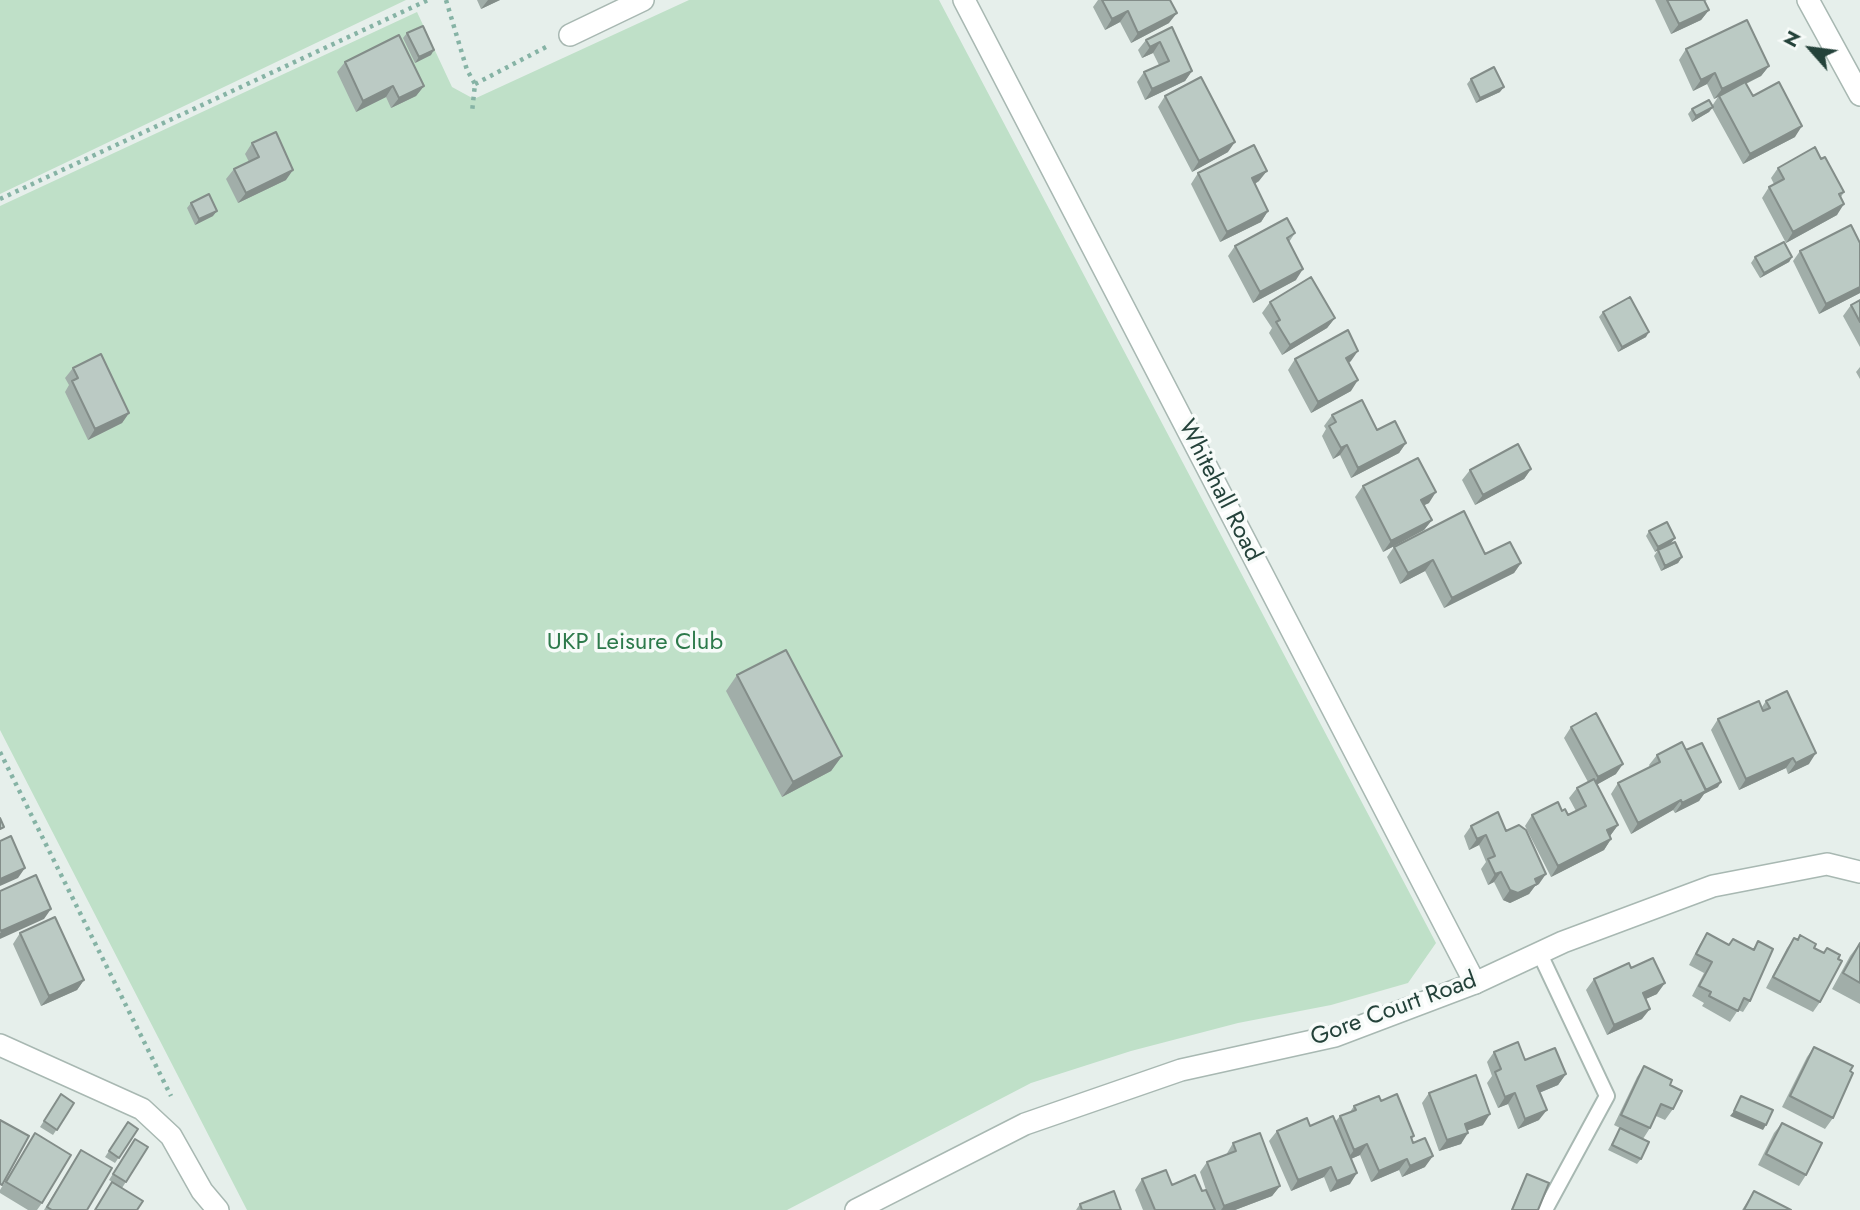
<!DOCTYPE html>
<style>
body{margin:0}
#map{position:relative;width:1860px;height:1210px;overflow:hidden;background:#e6efeb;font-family:Jost,sans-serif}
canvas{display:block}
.north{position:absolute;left:1776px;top:14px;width:70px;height:70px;-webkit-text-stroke:5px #f7fbf9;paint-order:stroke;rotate:298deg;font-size:19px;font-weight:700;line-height:28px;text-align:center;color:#24423a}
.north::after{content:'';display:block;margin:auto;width:24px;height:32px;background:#24423a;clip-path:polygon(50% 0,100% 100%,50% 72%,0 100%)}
</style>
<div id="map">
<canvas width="1860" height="1210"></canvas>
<div class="north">N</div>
</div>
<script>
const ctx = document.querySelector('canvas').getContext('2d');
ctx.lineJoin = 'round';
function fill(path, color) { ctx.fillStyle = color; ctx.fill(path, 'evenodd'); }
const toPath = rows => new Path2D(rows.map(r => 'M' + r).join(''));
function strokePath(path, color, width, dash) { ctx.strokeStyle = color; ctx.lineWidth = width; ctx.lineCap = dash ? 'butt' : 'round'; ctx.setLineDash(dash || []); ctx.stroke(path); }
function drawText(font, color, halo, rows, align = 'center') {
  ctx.font = font + ' Jost,sans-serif'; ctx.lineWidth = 7; ctx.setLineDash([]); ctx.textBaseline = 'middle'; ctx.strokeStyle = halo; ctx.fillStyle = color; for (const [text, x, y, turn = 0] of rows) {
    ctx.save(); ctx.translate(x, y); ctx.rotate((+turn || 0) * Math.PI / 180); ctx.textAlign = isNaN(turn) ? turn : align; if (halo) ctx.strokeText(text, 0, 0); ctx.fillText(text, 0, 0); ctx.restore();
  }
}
const green = toPath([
 [0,0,406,0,0,194],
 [689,0,939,0,1436,943,1408,983,1331,1005,1238,1023,1131,1051,1031,1083,787,1210,247,1210,0,730,0,206,417,12,452,87,474,99]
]);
const path = toPath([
 [446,0,467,70,475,84,472,112],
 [475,84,546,47],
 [0,199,428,0],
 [0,752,171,1096]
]);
const service = toPath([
 [1539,952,1607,1096,1545,1210]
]);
const minor = toPath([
 [964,0,1475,983],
 [570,35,643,0],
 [0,1045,142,1109,171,1136,202,1191,218,1210]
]);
const tertiary = toPath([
 [1808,0,1860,95],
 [856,1210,1025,1124,1181,1070,1335,1036,1475,983,1563,942,1713,886,1827,864,1860,872]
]);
const wall = toPath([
 [477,0,500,0,481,9],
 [1098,0,1170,0,1169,23,1131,43,1120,22,1105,30,1093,7],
 [1655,0,1707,0,1705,1,1709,10,1701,20,1671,34],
 [1172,27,1192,71,1185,81,1145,100,1137,82,1144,72,1159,65,1153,53,1142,58,1138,50,1146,40],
 [407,33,431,55,415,63,403,38],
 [1686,49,1769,66,1761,76,1746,84,1753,96,1795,137,1743,164,1712,108,1709,112,1692,122,1688,114,1692,109,1712,106,1718,97,1714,99,1707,84,1693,91,1679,60],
 [345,62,424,86,416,96,391,108,386,97,356,112,337,72],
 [1471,79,1500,92,1476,103,1467,84],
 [1165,96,1228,152,1192,172,1158,107],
 [252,143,286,180,238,203,226,179,234,169,249,162,245,154],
 [1821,159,1844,192,1841,197,1837,215,1786,243,1762,198,1769,187,1774,184,1771,178,1778,168],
 [1198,173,1259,181,1255,184,1268,211,1261,222,1220,242,1191,184],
 [191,203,213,216,195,225,187,208],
 [1295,233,1289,242,1296,280,1253,303,1228,256,1235,246],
 [1860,243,1860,293,1819,314,1793,261,1800,251],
 [1755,257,1792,257,1789,262,1760,278,1751,263],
 [1860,300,1860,347,1843,316,1851,305],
 [1270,302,1335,318,1327,328,1282,355,1269,333,1272,328,1262,313],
 [1603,312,1646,337,1618,352,1599,317],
 [1295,359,1351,361,1349,363,1351,391,1311,413,1288,370],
 [1860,367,1860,379,1856,372],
 [73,368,129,413,122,423,88,440,65,392,69,385,65,378],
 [1332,415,1377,430,1406,443,1399,453,1351,478,1340,455,1333,459,1322,436,1326,429,1324,426],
 [1531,469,1524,479,1475,505,1462,480,1470,470],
 [1363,486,1429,503,1424,505,1432,520,1424,530,1383,552,1355,497],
 [1649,531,1675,538,1671,543,1658,550,1682,557,1678,563,1661,571,1654,556,1658,550,1655,552,1646,536],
 [1394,547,1485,554,1521,563,1514,573,1444,608,1425,571,1400,584,1387,557],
 [737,675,842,756,831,771,782,797,726,691],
 [1766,701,1809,764,1788,774,1786,768,1739,790,1711,730,1718,719,1762,707],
 [1571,727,1616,774,1597,784,1618,825,1610,836,1611,839,1604,850,1551,877,1525,826,1532,815,1562,811,1568,815,1576,811,1569,798,1577,788,1588,782,1564,738],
 [1686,750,1718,787,1704,794,1699,801,1675,813,1673,810,1631,834,1611,794,1618,783,1650,767,1649,765,1657,755],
 [1471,826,1506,831,1539,884,1535,886,1529,894,1510,903,1503,900,1494,882,1488,885,1481,869,1486,862,1479,845,1469,850,1464,836],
 [20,933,84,980,77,990,41,1006,13,944],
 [1707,933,1728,945,1733,939,1753,949,1758,941,1750,1001,1743,1012,1738,1010,1730,1022,1702,1006,1704,1003,1692,996,1704,973,1689,965,1700,944],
 [1800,935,1814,948,1824,953,1827,948,1820,1002,1813,1012,1766,988,1787,948,1794,938,1797,939],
 [1860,943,1860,1004,1832,989,1850,956],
 [1631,968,1657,994,1645,999,1642,1019,1607,1035,1586,990,1594,979],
 [1814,1047,1850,1071,1833,1118,1825,1129,1782,1107,1807,1057],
 [1494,1052,1525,1060,1566,1074,1558,1085,1539,1093,1539,1120,1518,1129,1508,1104,1498,1108,1487,1083,1492,1076,1487,1062],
 [1644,1066,1670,1085,1673,1109,1665,1120,1656,1116,1650,1128,1643,1139,1641,1159,1637,1164,1608,1150,1620,1128,1614,1125,1637,1077],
 [1429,1093,1483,1125,1467,1130,1461,1144,1439,1151,1422,1103],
 [61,1094,74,1103,53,1135,40,1127],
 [1381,1101,1414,1136,1412,1139,1425,1167,1402,1177,1399,1170,1371,1182,1360,1155,1351,1159,1350,1184,1330,1192,1324,1177,1291,1191,1269,1141,1277,1131,1335,1122,1340,1116,1350,1112,1354,1106],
 [128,1122,138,1129,115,1163,105,1157],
 [1782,1123,1806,1175,1799,1186,1758,1165,1774,1133],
 [35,1133,42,1203,37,1210,28,1210,0,1193,0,1190],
 [135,1139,148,1147,122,1188,109,1180],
 [1233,1143,1280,1186,1272,1196,1235,1210,1143,1210,1135,1190,1142,1179,1202,1191,1206,1190,1200,1172,1207,1162,1226,1155],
 [81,1150,87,1210,44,1210,74,1161],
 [1527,1174,1538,1210,1511,1210,1524,1180],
 [1754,1191,1791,1210,1742,1210],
 [1080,1204,1121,1210,1076,1210]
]);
const shadedWall = toPath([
 [488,0,500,0,481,9],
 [1709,10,1701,20,1671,34,1679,24],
 [1128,11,1120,22,1105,30,1112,19],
 [1177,13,1169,23,1131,43,1138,33],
 [1160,42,1153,53,1142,58,1150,47],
 [434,50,431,55,415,63,419,57],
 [1769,66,1761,76,1714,99,1722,89],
 [1192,71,1185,81,1145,100,1152,89],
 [1715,73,1707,84,1693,91,1701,80],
 [393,86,386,97,356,112,363,101],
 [424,86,416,96,391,108,399,98],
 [1504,87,1500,92,1476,103,1480,98],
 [1713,107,1709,112,1692,122,1696,116],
 [1802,126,1795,137,1743,164,1750,154],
 [1235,142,1228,152,1192,172,1199,161],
 [293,170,286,180,238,203,246,193],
 [1267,171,1259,181,1245,189,1252,178],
 [1844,204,1837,215,1786,243,1793,232],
 [217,211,213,216,195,225,199,219],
 [1268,211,1261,222,1220,242,1227,232],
 [1792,257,1789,262,1760,278,1764,273],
 [1303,269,1296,280,1253,303,1260,292],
 [1860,287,1860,293,1819,314,1826,304],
 [1335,318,1327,328,1282,355,1290,345],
 [1649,332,1646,337,1618,352,1622,347],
 [1358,351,1351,361,1338,368,1346,358],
 [1358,380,1351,391,1311,413,1318,402],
 [129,413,122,423,88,440,95,429],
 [1406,443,1399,453,1351,478,1358,468],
 [1347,445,1340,455,1333,459,1341,448],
 [1531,469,1524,479,1475,505,1483,495],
 [1436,492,1429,503,1414,510,1421,500],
 [1432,520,1424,530,1383,552,1391,541],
 [1675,538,1671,543,1655,552,1658,547],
 [1682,557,1678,563,1661,571,1665,566],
 [1433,560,1425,571,1400,584,1408,573],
 [1521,563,1514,573,1444,608,1452,598],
 [1816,753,1809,764,1788,774,1796,763],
 [842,756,831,771,782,797,793,782],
 [1793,758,1786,768,1739,790,1746,779],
 [1623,764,1616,774,1591,788,1598,777],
 [1721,782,1718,787,1704,794,1699,801,1675,813,1682,803],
 [1681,800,1673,810,1631,834,1638,823],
 [1618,825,1610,836,1599,841,1607,830],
 [1486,835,1479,845,1469,850,1477,839],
 [1611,839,1604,850,1551,877,1558,866],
 [25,868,18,878,0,886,0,879],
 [1501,872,1494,882,1488,885,1495,874],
 [1546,874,1539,884,1535,886,1529,894,1510,903,1503,900,1510,890],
 [51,909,44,919,0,939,0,933,1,931],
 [84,980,77,990,41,1006,49,996],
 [1665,983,1657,994,1635,1004,1643,993],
 [1650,1009,1642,1019,1607,1035,1614,1025],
 [1566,1074,1558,1085,1529,1097,1537,1086],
 [1515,1093,1508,1104,1498,1108,1505,1097],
 [1547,1110,1539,1120,1518,1129,1525,1119],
 [1734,1111,1766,1125,1763,1130,1730,1116],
 [1490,1114,1483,1125,1457,1134,1465,1124],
 [1468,1133,1461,1144,1439,1151,1447,1140],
 [1367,1144,1360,1155,1346,1161,1354,1150],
 [1433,1156,1425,1167,1402,1177,1410,1166],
 [1407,1159,1399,1170,1371,1182,1379,1171],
 [1331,1167,1324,1177,1291,1191,1298,1180],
 [1357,1173,1350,1184,1330,1192,1337,1181],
 [1280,1186,1272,1196,1235,1210,1221,1210,1224,1206]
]);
const building = toPath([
 [1102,0,1170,0,1177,13,1138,33,1128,11,1112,19,1102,0],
 [1667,0,1704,0,1709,10,1679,24,1667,0],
 [1747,20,1769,66,1722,89,1715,73,1701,80,1686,49,1747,20],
 [423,26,434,50,419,57,407,33,423,26],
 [1172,27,1192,71,1152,89,1144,72,1169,61,1160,42,1150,47,1146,40,1172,27],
 [399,35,424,86,399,98,393,86,363,101,345,62,399,35],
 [1494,67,1504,87,1480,98,1471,79,1494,67],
 [1201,77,1235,142,1199,161,1165,96,1201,77],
 [1745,82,1753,96,1779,82,1802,126,1750,154,1719,96,1745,82],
 [1709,100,1713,107,1696,116,1692,109,1709,100],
 [276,132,293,170,246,193,234,169,259,157,252,143,276,132],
 [1254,145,1267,171,1252,178,1268,211,1227,232,1198,173,1254,145],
 [1815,147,1821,159,1825,157,1844,192,1839,194,1844,204,1793,232,1769,187,1784,179,1778,168,1815,147],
 [209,194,217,211,199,219,191,203,209,194],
 [1287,218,1295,233,1287,238,1303,269,1260,292,1235,246,1287,218],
 [1851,225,1860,243,1860,287,1826,304,1800,251,1851,225],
 [1784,242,1792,257,1764,273,1755,257,1784,242],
 [1311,277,1335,318,1290,345,1276,322,1280,320,1270,302,1311,277],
 [1630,297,1649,332,1622,347,1603,312,1630,297],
 [1860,300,1860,322,1851,305,1860,300],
 [1348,330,1358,351,1346,358,1358,380,1318,402,1295,359,1348,330],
 [101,354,129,413,95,429,72,381,78,378,73,368,101,354],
 [1362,400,1377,430,1395,421,1406,443,1358,468,1347,445,1341,448,1329,426,1336,422,1332,415,1362,400],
 [1518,444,1531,469,1483,495,1470,470,1518,444],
 [1418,458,1436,492,1421,500,1432,520,1391,541,1363,486,1418,458],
 [1464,511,1485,554,1510,542,1521,563,1452,598,1433,560,1408,573,1394,547,1464,511],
 [1667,522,1675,538,1658,547,1649,531,1667,522],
 [1675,542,1682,557,1665,566,1658,550,1675,542],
 [786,650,842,756,793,782,737,675,786,650],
 [1787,691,1816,753,1796,763,1793,758,1746,779,1718,719,1759,701,1763,711,1770,708,1766,701,1787,691],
 [1596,713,1623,764,1598,777,1571,727,1596,713],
 [1682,742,1706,791,1682,803,1681,800,1638,823,1618,783,1660,762,1657,755,1682,742],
 [1702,743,1721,782,1706,790,1686,750,1702,743],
 [1594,779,1618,825,1607,830,1611,839,1558,866,1532,815,1558,802,1562,811,1565,809,1568,815,1586,806,1577,788,1594,779],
 [1498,812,1506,831,1519,825,1526,830,1546,874,1535,879,1537,884,1518,893,1510,890,1501,872,1495,874,1488,859,1495,856,1486,835,1477,839,1471,826,1498,812],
 [0,818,4,827,0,829,0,818],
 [11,836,25,868,0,879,0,841,11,836],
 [36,875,51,909,1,931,0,929,0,891,36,875],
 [55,917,84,980,49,996,20,933,55,917],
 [1707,933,1729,945,1733,939,1754,950,1758,941,1773,949,1750,1001,1744,998,1738,1011,1709,996,1711,992,1699,986,1712,962,1696,954,1707,933],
 [1800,935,1816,944,1814,948,1824,953,1827,948,1840,955,1838,959,1842,961,1820,1002,1773,977,1794,938,1798,940,1800,935],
 [1860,943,1860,983,1843,973,1860,943],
 [1653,958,1665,983,1643,993,1650,1009,1614,1025,1594,979,1629,963,1631,968,1653,958],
 [1518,1042,1525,1060,1555,1048,1566,1074,1537,1086,1547,1110,1525,1119,1515,1093,1505,1097,1495,1072,1501,1069,1494,1052,1518,1042],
 [1814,1047,1853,1066,1850,1071,1853,1073,1833,1118,1790,1096,1814,1047],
 [1644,1066,1672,1080,1670,1085,1682,1091,1673,1109,1661,1104,1650,1128,1621,1115,1644,1066],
 [1476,1075,1490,1114,1465,1124,1468,1133,1447,1140,1429,1093,1476,1075],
 [61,1094,74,1103,57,1130,44,1121,61,1094],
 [1397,1094,1414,1136,1411,1137,1413,1143,1425,1138,1433,1156,1410,1166,1407,1159,1379,1171,1367,1144,1354,1150,1340,1116,1356,1110,1354,1106,1379,1096,1381,1101,1397,1094],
 [1741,1096,1773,1110,1766,1125,1734,1111,1741,1096],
 [1333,1116,1357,1173,1337,1181,1331,1167,1298,1180,1277,1131,1307,1118,1310,1126,1333,1116],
 [0,1120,29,1136,2,1185,0,1184,0,1120],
 [128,1122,138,1129,119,1158,109,1151,128,1122],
 [1782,1123,1822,1143,1806,1175,1766,1154,1782,1123],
 [1620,1128,1649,1142,1641,1159,1612,1145,1620,1128],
 [35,1133,71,1155,42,1203,6,1182,35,1133],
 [1260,1133,1280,1186,1224,1206,1207,1162,1236,1151,1233,1143,1260,1133],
 [135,1139,148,1147,126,1182,113,1174,135,1139],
 [81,1150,112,1168,87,1210,52,1210,47,1207,81,1150],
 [1166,1170,1172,1185,1195,1175,1202,1191,1206,1190,1215,1210,1155,1210,1142,1179,1166,1170],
 [1527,1174,1549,1183,1538,1210,1512,1210,1527,1174],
 [112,1182,143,1201,137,1210,95,1210,112,1182],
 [1114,1191,1121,1210,1082,1210,1080,1204,1114,1191],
 [1754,1191,1791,1210,1744,1210,1754,1191]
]);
const streetNames = [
 ["Whitehall Road",1219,491,63],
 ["Gore Court Road",1394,1010,-20]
];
const parkNames = [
 ["UKP Leisure Club",635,643]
];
fill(green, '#bfe0c8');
strokePath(service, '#a8b8b2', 18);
strokePath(minor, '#a8b8b2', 24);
strokePath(tertiary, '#a8b8b2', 24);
strokePath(path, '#86b3a5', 4.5, [3.5, 5]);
strokePath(service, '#fff', 14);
strokePath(minor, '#fff', 21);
strokePath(tertiary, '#fff', 21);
fill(wall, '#a1aea9');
fill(shadedWall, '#838d89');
fill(building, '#bbcac4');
strokePath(building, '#838d89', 2);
drawText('24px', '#24423a', '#f7fbf9', streetNames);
drawText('24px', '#2d7a4b', '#f7fbf9', parkNames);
</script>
